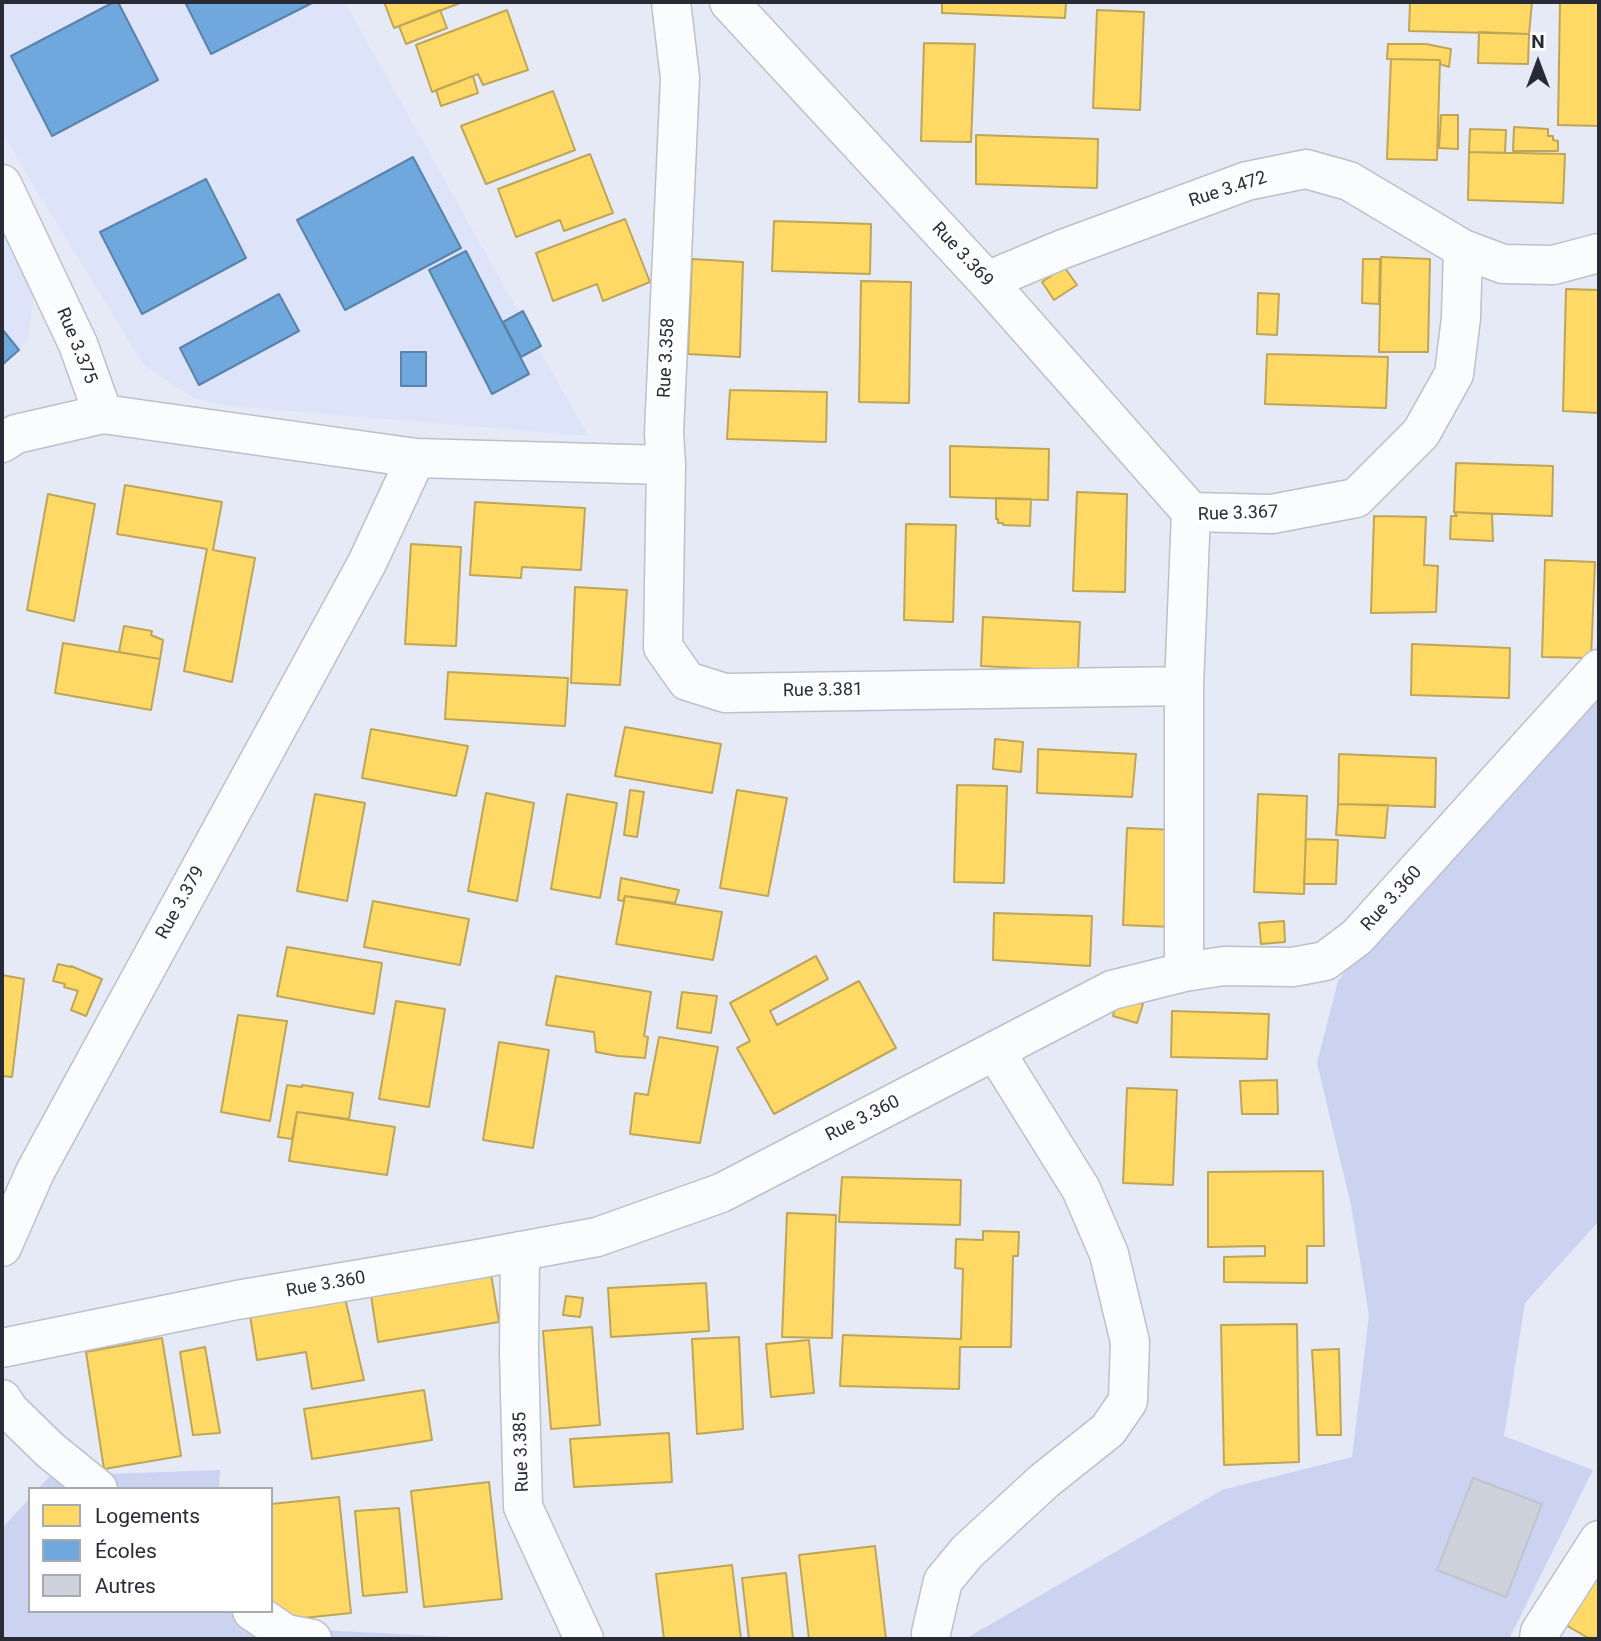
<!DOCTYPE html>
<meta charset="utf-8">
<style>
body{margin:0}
#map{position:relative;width:1601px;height:1641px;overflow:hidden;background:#e6eaf6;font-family:Roboto,sans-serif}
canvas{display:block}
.frame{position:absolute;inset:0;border:4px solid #282b35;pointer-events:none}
.legend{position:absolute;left:28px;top:1487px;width:245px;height:126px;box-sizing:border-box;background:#fff;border:2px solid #a9aaae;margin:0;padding:9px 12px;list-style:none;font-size:21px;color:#282b35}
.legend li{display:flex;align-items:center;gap:14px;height:35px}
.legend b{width:35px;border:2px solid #a9aaae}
.north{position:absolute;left:1503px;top:28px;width:70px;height:70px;-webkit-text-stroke:5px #fff;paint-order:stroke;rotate:0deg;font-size:19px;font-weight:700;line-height:28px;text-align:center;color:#282b35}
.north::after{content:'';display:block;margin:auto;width:24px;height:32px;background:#282b35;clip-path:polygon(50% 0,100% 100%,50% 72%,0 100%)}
</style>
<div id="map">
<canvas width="1601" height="1641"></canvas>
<div class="frame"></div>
<ul class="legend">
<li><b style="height:19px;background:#ffd966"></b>Logements</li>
<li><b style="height:19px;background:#6fa8dc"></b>Écoles</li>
<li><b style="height:19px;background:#ced2dc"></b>Autres</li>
</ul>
<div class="north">N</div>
</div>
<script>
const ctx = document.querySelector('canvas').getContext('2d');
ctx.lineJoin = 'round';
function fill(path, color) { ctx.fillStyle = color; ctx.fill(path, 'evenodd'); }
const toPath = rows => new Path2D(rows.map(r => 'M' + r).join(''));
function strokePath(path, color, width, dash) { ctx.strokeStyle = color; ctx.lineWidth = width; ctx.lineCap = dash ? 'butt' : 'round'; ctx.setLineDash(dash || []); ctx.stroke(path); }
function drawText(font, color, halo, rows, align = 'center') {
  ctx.font = font + ' Roboto,sans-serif'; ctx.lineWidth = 7; ctx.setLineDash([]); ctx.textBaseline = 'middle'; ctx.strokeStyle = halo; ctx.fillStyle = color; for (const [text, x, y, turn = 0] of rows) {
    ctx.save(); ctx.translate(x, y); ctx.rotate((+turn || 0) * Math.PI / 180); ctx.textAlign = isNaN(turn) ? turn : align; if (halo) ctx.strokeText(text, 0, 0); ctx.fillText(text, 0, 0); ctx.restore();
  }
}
const built = toPath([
 [9,2,345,2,588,436,228,406,195,399,143,364,2,134,2,8],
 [2,235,34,294,28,341,2,365]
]);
const green = toPath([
 [1599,683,1599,1221,1525,1303,1504,1436,1593,1470,1509,1639,965,1639,1222,1490,1352,1457,1369,1316,1351,1205,1317,1063,1338,981,1417,874],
 [220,1470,219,1489,38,1489,50,1476],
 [30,1498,30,1611,256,1611,283,1628,492,1639,2,1639,2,1528]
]);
const homes = toPath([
 [384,2,463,2,394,28,384,2],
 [942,2,1066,2,1065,18,942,13,942,2],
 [1410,2,1532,2,1529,34,1409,31,1410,2],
 [1560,2,1599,3,1599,126,1558,125,1560,2],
 [440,10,447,28,406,44,399,26,440,10],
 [507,10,528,70,483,85,478,74,432,92,416,45,507,10],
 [1097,10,1144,12,1140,110,1093,108,1097,10],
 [1479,32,1529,34,1528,64,1478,63,1479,32],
 [924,43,975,44,971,142,921,141,924,43],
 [1388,44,1426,44,1451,49,1449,67,1440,64,1440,60,1387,59,1388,44],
 [1391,59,1440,60,1437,160,1387,159,1391,59],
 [473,76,478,93,441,106,436,90,473,76],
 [553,91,575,150,486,184,461,126,553,91],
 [1441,115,1458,115,1458,149,1439,148,1441,115],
 [1514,127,1548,129,1548,136,1553,136,1553,140,1558,141,1558,151,1513,151,1514,127],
 [1470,129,1506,130,1505,153,1469,152,1470,129],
 [976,135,1098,139,1097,188,976,184,976,135],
 [1469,152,1565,154,1563,203,1468,200,1469,152],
 [590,154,613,213,564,231,560,220,516,237,498,189,590,154],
 [625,219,650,282,603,301,597,284,553,301,536,253,625,219],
 [774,221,871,224,870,274,772,271,774,221],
 [1381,257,1430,259,1428,352,1379,352,1381,257],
 [692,259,743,262,740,357,688,354,692,259],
 [1363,259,1380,259,1379,304,1362,303,1363,259],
 [1058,268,1060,271,1065,268,1077,285,1054,300,1042,282,1051,276,1049,274,1058,268],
 [861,281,911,282,909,403,859,402,861,281],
 [1566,289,1599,290,1599,413,1563,411,1566,289],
 [1258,293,1279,294,1277,335,1257,334,1258,293],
 [1267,354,1388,357,1386,408,1265,404,1267,354],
 [730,390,827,392,826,442,727,439,730,390],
 [950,446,1049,449,1048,500,950,497,950,446],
 [1456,463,1553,466,1552,516,1454,512,1456,463],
 [125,485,222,502,213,550,255,558,232,682,184,671,207,549,117,534,125,485],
 [1077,492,1127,494,1125,592,1073,591,1077,492],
 [48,494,95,504,74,621,27,610,48,494],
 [996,498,1031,499,1030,526,1003,525,1003,523,998,523,998,519,996,519,996,498],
 [475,502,585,508,581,570,522,567,521,578,470,575,475,502],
 [1454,512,1492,514,1493,541,1450,539,1451,516,1457,516,1454,512],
 [1374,516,1426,517,1424,565,1438,566,1436,612,1371,613,1374,516],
 [906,524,956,525,953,622,904,620,906,524],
 [411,544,461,547,456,646,405,644,411,544],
 [1545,560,1595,562,1591,658,1542,657,1545,560],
 [575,587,627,590,620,685,571,683,575,587],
 [983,617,1080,622,1078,671,981,666,983,617],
 [124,626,152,631,151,635,163,640,160,659,119,652,124,626],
 [63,643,160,659,151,710,55,693,63,643],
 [1412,644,1510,648,1509,698,1411,695,1412,644],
 [448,672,568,678,565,726,445,719,448,672],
 [625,727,721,744,712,793,615,776,625,727],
 [371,729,468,746,456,796,362,778,371,729],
 [995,739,1023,742,1021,772,993,769,995,739],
 [1038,749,1136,754,1132,797,1037,793,1038,749],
 [1339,754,1436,758,1435,807,1338,804,1339,754],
 [957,785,1007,786,1004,883,954,882,957,785],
 [630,790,644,792,637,837,624,835,630,790],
 [737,790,787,798,768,896,720,888,737,790],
 [486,793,534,803,517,901,468,891,486,793],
 [315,794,365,803,347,901,297,891,315,794],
 [567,794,617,803,600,898,551,889,567,794],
 [1258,794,1307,796,1304,894,1254,892,1258,794],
 [1338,804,1388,805,1385,838,1336,835,1338,804],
 [1127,828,1175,830,1172,927,1123,925,1127,828],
 [1306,839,1338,840,1336,884,1304,884,1306,839],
 [621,878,679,890,675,903,625,896,623,901,618,900,621,878],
 [625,896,722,912,713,960,616,944,625,896],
 [373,901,469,919,460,965,364,947,373,901],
 [994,913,1092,916,1090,966,993,960,994,913],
 [1284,921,1285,942,1261,944,1259,923,1284,921],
 [287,947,382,963,374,1014,277,996,287,947],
 [816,956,828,979,770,1011,777,1025,859,981,896,1048,774,1114,737,1048,750,1041,730,1003,816,956],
 [58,964,71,967,71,966,102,979,86,1016,71,1010,78,991,64,987,65,984,53,981,58,964],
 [2,975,24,979,12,1077,2,1076,2,975],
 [556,976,651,992,644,1036,648,1037,645,1058,618,1056,596,1052,594,1032,546,1025,556,976],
 [682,992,717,996,711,1033,677,1028,682,992],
 [1118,997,1143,1004,1137,1023,1113,1016,1118,997],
 [396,1001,445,1009,429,1107,379,1099,396,1001],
 [1172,1011,1269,1014,1267,1059,1171,1057,1172,1011],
 [238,1015,287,1021,270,1121,221,1112,238,1015],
 [659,1037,718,1047,700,1143,630,1134,635,1093,648,1095,659,1037],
 [499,1042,549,1050,533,1148,483,1140,499,1042],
 [1277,1080,1278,1114,1242,1114,1240,1081,1277,1080],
 [287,1085,302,1087,302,1085,353,1093,349,1119,297,1112,292,1139,278,1137,287,1085],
 [1127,1088,1177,1090,1173,1185,1123,1183,1127,1088],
 [297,1112,395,1127,387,1175,289,1161,297,1112],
 [1323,1171,1324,1246,1307,1246,1307,1283,1224,1282,1224,1257,1265,1256,1265,1246,1208,1247,1208,1172,1323,1171],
 [842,1177,961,1180,960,1225,839,1222,842,1177],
 [787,1213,836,1215,832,1338,782,1337,787,1213],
 [983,1231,1019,1232,1018,1256,1013,1256,1011,1347,960,1347,959,1389,840,1386,843,1335,961,1339,963,1269,955,1268,956,1239,983,1240,983,1231],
 [491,1274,499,1322,378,1342,371,1295,491,1274],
 [706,1283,709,1331,611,1337,608,1288,706,1283],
 [566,1296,583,1298,580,1317,563,1315,566,1296],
 [345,1298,364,1380,312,1389,306,1352,257,1360,250,1315,345,1298],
 [1297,1324,1299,1462,1224,1465,1221,1325,1297,1324],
 [592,1327,600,1425,551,1429,543,1331,592,1327],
 [739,1337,743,1429,697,1434,692,1339,739,1337],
 [162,1338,181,1456,104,1469,86,1352,162,1338],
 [809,1340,814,1393,771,1397,766,1344,809,1340],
 [205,1347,220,1433,193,1435,180,1352,205,1347],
 [1339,1349,1341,1435,1317,1435,1312,1350,1339,1349],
 [424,1390,432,1440,312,1459,304,1409,424,1390],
 [669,1433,672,1482,574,1487,570,1439,669,1433],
 [489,1482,502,1599,424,1607,411,1491,489,1482],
 [339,1497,351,1613,274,1621,271,1588,271,1504,339,1497],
 [399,1508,407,1592,363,1596,355,1511,399,1508],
 [875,1546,886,1639,809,1639,799,1555,875,1546],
 [1599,1552,1599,1639,1590,1639,1559,1621,1599,1552],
 [732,1565,741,1639,664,1639,656,1574,732,1565],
 [786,1573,793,1639,749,1639,742,1578,786,1573]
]);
const schools = toPath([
 [114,2,118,2,158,80,52,136,11,56,114,2],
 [185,2,314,2,211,54,185,2],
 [413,157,461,248,345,310,297,220,413,157],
 [206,179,246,258,142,314,100,232,206,179],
 [466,251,529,374,492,394,429,270,466,251],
 [279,294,299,331,199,385,180,348,279,294],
 [523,311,541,346,521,357,503,322,523,311],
 [2,329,19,350,2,365,2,329],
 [401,352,426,352,426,386,401,386,401,352]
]);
const building = toPath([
 [1473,1478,1542,1504,1506,1597,1437,1570,1473,1478]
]);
const minor = toPath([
 [729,2,987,281,1191,512],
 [2,184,78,344,103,414,16,434,2,443],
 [987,281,1063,249,1247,181,1306,169,1349,181,1463,249],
 [103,414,416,458,666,465,664,433,680,78,671,2],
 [666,465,663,647,687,681,725,693,1184,686],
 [1184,972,1184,686,1191,512,1272,514,1356,498,1421,433,1454,374,1461,318,1463,249,1503,264,1553,265,1599,253],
 [2,1247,35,1172,367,563,416,458],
 [520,1251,519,1354,523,1507,584,1639],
 [2,1348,237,1300,478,1259,597,1237,721,1193,1112,990,1184,972,1224,966,1293,967,1325,961,1357,937,1599,669],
 [2,1399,9,1410,50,1450,98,1489],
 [252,1611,286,1634,312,1639],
 [931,1633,943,1581,967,1552,1044,1481,1108,1430,1128,1401,1130,1342,1109,1254,1081,1189,995,1051],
 [1539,1639,1540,1632,1599,1540]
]);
const streetNames = [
 ["Rue 3.472",1228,190,-18],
 ["Rue 3.369",962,255,47],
 ["Rue 3.375",76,346,68],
 ["Rue 3.358",667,358,-87],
 ["Rue 3.367",1238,514,-2],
 ["Rue 3.381",823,691,-1],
 ["Rue 3.360",1392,899,-48],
 ["Rue 3.379",181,903,-61],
 ["Rue 3.360",863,1119,-27],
 ["Rue 3.360",326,1285,-10],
 ["Rue 3.385",522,1452,-92]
];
fill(built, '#dde4f9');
fill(green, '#cbd3f1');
fill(homes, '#ffd966');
strokePath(homes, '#bea557', 2);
fill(schools, '#6fa8dc');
strokePath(schools, '#5a82aa', 2);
fill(building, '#ced2dc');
strokePath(building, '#c0c4ce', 2);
strokePath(minor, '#bcc0ca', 41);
strokePath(minor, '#fbfcfe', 38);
drawText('18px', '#282b35', '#fff', streetNames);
</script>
